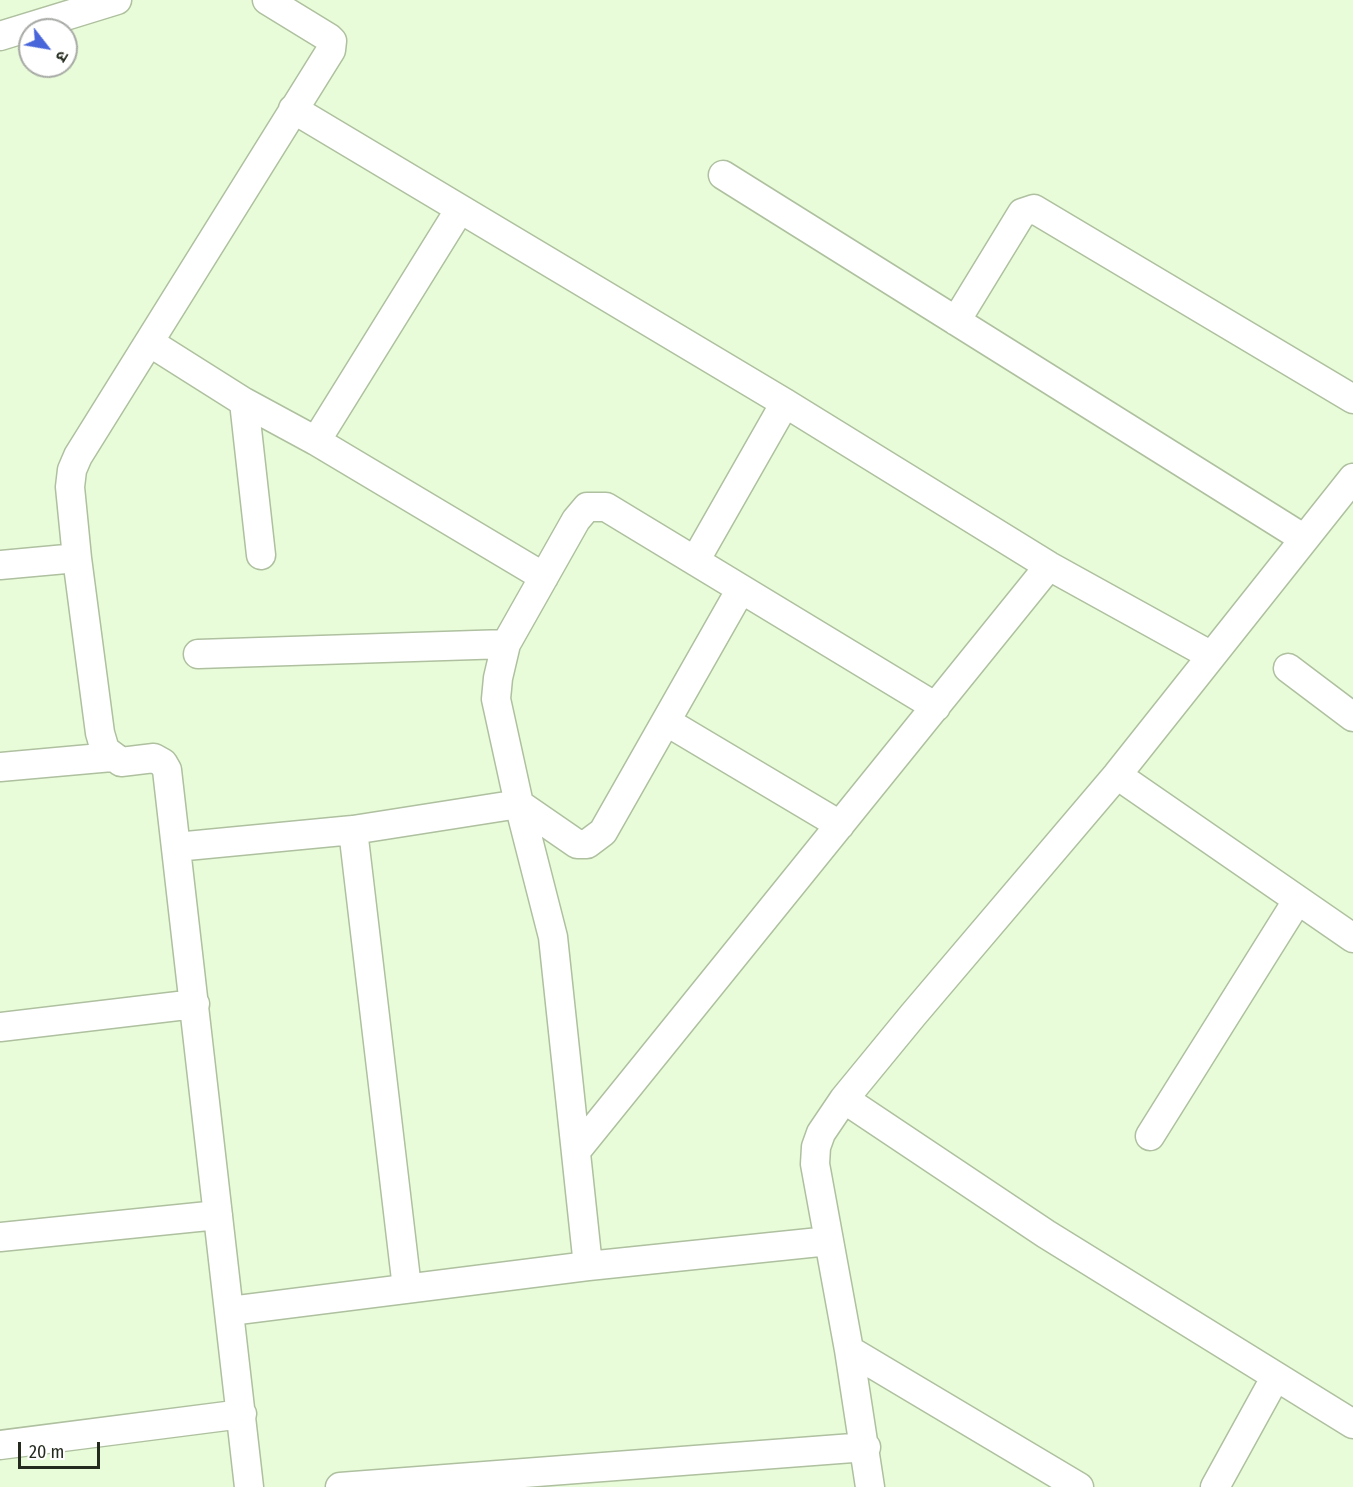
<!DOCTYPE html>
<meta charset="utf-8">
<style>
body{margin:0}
#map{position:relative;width:1353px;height:1487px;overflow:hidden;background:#e9fcd9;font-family:"Fira Sans Condensed","Noto Sans Devanagari",sans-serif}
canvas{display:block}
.north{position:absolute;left:18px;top:18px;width:60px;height:60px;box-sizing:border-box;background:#fff;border:2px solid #a7aaa5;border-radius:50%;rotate:121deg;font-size:16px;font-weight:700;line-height:24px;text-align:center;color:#242b1e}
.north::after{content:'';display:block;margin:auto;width:21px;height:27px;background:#4866da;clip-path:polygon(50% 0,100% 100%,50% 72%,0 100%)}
.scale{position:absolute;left:18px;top:1442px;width:82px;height:27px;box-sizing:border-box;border:3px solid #242b1e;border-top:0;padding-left:8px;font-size:18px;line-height:21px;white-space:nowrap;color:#242b1e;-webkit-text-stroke:4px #fff;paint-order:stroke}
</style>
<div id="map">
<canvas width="1353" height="1487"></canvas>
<div class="north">उ</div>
<div class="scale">20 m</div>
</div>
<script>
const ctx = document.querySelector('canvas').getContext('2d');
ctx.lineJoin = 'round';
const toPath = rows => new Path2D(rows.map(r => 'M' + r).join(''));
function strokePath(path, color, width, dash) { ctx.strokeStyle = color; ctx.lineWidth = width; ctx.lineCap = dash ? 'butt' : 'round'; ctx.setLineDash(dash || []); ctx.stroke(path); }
const minor = toPath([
 [0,36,117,0],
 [293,109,785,403,1049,566,1210,655],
 [723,175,1303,538],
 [956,321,1022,213,1034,209,1353,399],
 [149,342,244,402,316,441,544,577],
 [244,402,261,555],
 [316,441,460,209],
 [695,561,785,403],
 [0,565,77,558],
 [198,654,506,644],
 [1288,668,1353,717],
 [667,722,840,825],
 [0,767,112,757],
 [1117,775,1353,938],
 [353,830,407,1288],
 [176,847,353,830,519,804,577,844,587,844,603,832,741,589],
 [0,1027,195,1004],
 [844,1099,1046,1234,1353,1424],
 [1150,1136,1297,901],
 [577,1150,1049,566],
 [0,1237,218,1215],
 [588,1266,553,937,519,804,496,699,498,678,506,644,576,520,587,507,606,507,936,707],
 [230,1311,588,1266,829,1241],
 [849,1350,1079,1487],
 [0,1445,242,1414],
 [249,1487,167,770,163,763,154,758,121,762,105,750,100,733,77,558,70,487,72,470,78,456,331,50,332,41,329,38,267,0],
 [340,1487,866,1447],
 [870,1487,849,1350,815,1164,816,1147,821,1133,844,1099,913,1015,1117,775,1353,478],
 [1215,1487,1275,1378]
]);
strokePath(minor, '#aec09f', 31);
strokePath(minor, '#fff', 28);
</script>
